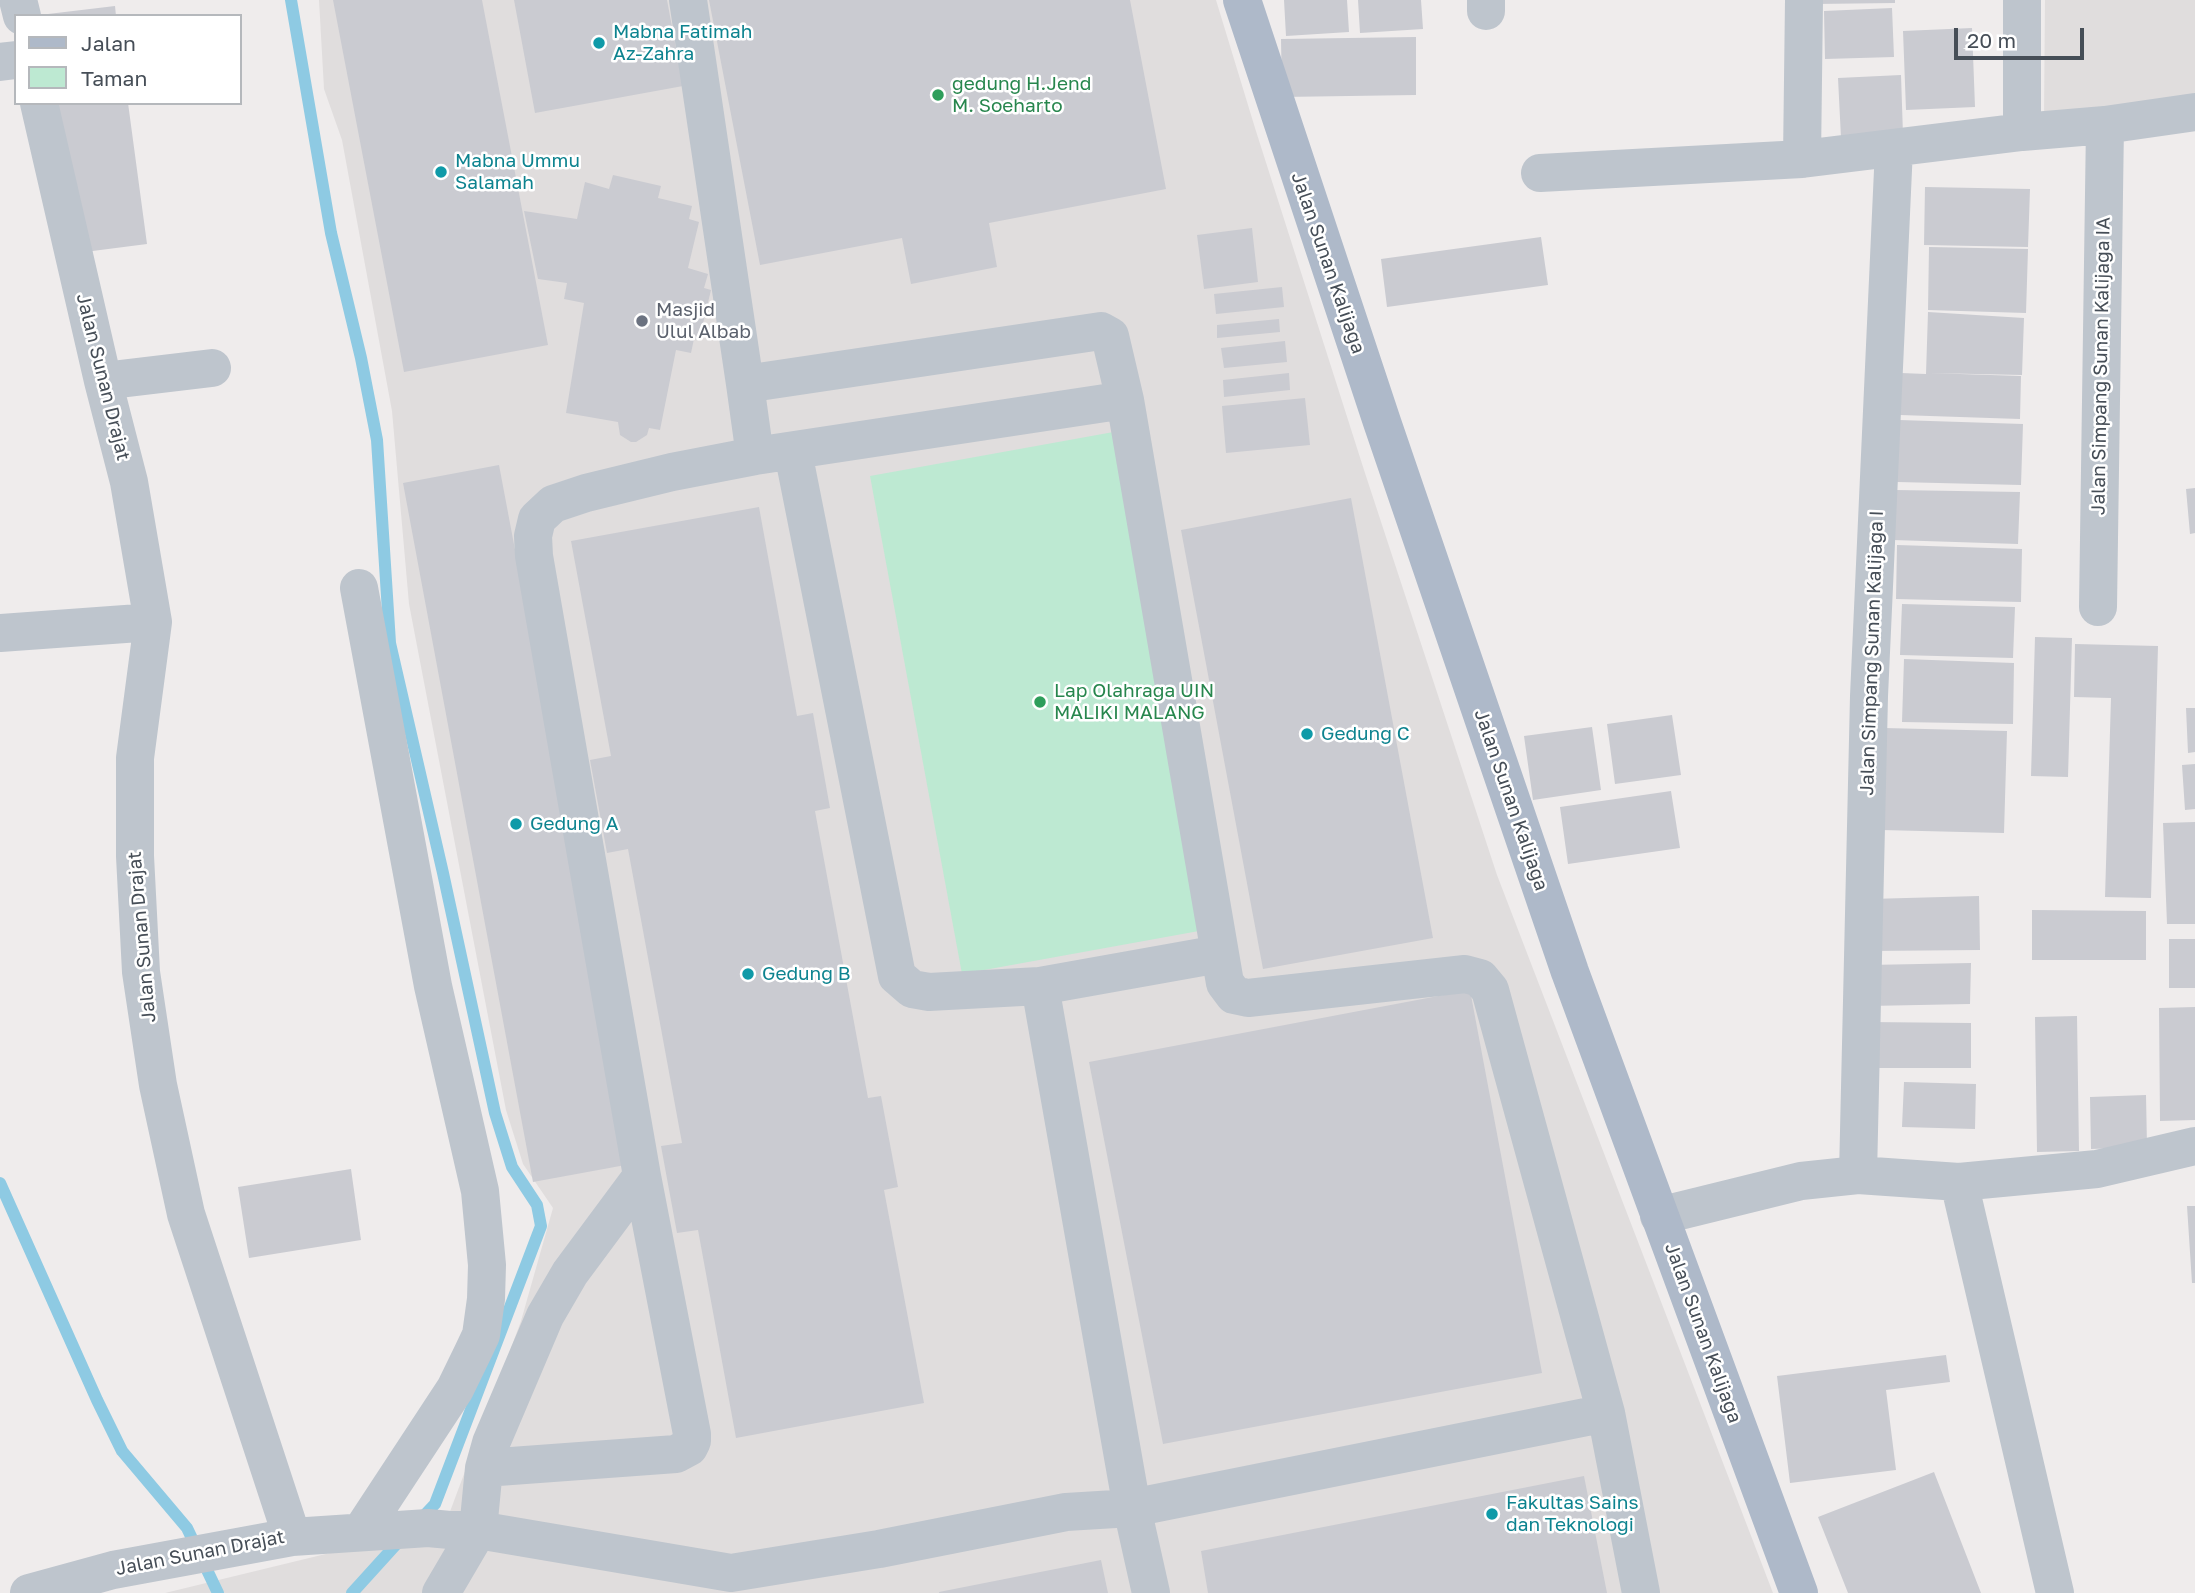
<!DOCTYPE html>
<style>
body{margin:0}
#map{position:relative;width:2195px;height:1593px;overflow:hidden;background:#efecec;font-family:"Golos Text",sans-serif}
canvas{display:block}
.legend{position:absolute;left:14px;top:14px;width:228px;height:91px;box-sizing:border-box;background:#fff;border:2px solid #b5b8bc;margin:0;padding:9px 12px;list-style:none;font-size:21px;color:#464e57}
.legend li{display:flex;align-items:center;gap:14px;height:35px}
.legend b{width:35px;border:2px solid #b5b8bc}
.scale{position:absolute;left:1954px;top:28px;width:130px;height:32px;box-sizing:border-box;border:4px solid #464e57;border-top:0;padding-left:9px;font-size:21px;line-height:24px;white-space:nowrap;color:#464e57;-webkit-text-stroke:5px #fff;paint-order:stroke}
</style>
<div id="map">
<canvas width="2195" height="1593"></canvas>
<ul class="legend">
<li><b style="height:9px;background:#aeb9c9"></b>Jalan</li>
<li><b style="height:19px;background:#bde9d2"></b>Taman</li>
</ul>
<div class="scale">20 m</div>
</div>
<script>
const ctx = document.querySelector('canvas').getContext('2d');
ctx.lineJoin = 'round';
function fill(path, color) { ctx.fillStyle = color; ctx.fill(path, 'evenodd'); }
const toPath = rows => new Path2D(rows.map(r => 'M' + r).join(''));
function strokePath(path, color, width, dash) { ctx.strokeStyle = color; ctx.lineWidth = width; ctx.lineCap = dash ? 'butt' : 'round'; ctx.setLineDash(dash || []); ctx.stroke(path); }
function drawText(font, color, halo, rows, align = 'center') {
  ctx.font = font + ' "Golos Text",sans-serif'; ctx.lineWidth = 5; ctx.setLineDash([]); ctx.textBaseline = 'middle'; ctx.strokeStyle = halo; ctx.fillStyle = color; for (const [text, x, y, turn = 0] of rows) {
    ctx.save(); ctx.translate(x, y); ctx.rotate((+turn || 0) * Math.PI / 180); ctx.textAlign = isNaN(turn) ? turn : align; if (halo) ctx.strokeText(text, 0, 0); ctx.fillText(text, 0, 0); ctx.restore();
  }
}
const education = toPath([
 [319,0,1216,0,1255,128,1364,470,1497,875,1773,1593,165,1593,445,1525,521,1321,553,1208,523,1164,506,1110,409,604,392,411,342,140,324,89],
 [2045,0,2195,0,2195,97,2044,118]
]);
const green = toPath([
 [1119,431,1210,929,962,974,870,476]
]);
const stream = toPath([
 [291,0,331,233,361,358,377,440,390,643,443,873,495,1113,512,1167,537,1205,541,1226,435,1504,419,1521],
 [0,1183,97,1400,122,1451,187,1528,218,1593],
 [352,1593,401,1539]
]);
const building = toPath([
 [333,0,482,0,548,345,404,372],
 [514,0,667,0,683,86,535,113],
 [709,0,1130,0,1166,189,989,223,997,267,911,284,902,238,760,265],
 [1284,0,1347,0,1349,32,1286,36],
 [1358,0,1421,0,1423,29,1360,33],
 [1815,0,1895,0,1895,3,1815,4],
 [115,6,116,16,48,16,48,14],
 [1892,8,1894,57,1825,59,1824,11],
 [1972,28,1975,107,1906,110,1903,31],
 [1416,37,1416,95,1282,97,1281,39],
 [1901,75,1903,135,1841,138,1838,78],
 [57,103,128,103,147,244,77,253],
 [613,175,661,186,658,198,692,206,689,219,699,222,688,268,708,274,704,288,711,290,699,340,694,339,691,353,676,350,660,430,649,428,647,435,636,442,631,442,620,435,618,422,566,413,584,303,564,299,567,283,538,279,524,211,577,219,585,182,609,189],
 [1925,187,2030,189,2028,247,1924,245],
 [1252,228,1258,282,1204,289,1197,235],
 [1541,237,1548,285,1387,307,1381,259],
 [1929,247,2028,249,2026,313,1928,310],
 [1282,287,1284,307,1216,314,1214,294],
 [1928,312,2024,318,2022,375,1929,373,2021,376,2020,419,1900,415,1901,373,1926,374],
 [1279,319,1280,332,1217,338,1217,325],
 [1285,341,1287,362,1224,368,1221,348],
 [1289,373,1290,390,1224,397,1223,380],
 [1305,398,1310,445,1226,453,1222,406],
 [1899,420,2023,424,2021,485,1897,482],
 [499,465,631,1164,533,1182,403,483],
 [2195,488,2195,533,2190,534,2186,489],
 [1895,490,2020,492,2018,544,1893,540],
 [1351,498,1433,938,1263,969,1181,530],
 [759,507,797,716,813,713,830,808,815,811,868,1098,881,1096,898,1187,884,1190,924,1403,736,1438,698,1230,677,1233,661,1146,682,1143,628,849,607,853,590,760,611,756,571,541],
 [1897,545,2022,549,2021,602,1896,599],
 [1902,604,2015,607,2013,658,1900,655],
 [2035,637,2072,638,2068,777,2031,776],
 [2075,644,2158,646,2151,898,2105,897,2111,698,2074,697],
 [1904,659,2014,663,2013,724,1902,722],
 [2186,708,2195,708,2195,752,2188,753],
 [1672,715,1681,775,1615,784,1607,724],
 [1592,727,1601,790,1533,800,1524,736],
 [1884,728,2007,731,2004,833,1881,830],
 [2195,764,2195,809,2185,810,2182,765],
 [1671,791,1680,848,1568,864,1560,807],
 [2195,822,2195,924,2167,924,2163,823],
 [1979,896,1980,950,1870,951,1870,899],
 [2032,910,2146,911,2146,960,2032,960],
 [2169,939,2195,939,2195,988,2169,988],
 [1971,963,1970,1004,1868,1006,1868,965],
 [1470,990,1542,1373,1163,1444,1089,1062],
 [2195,1007,2195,1120,2160,1121,2159,1008],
 [2077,1016,2079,1151,2037,1152,2035,1017],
 [1868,1022,1971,1023,1971,1068,1868,1068],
 [1904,1082,1976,1084,1975,1129,1902,1127],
 [2146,1095,2147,1147,2091,1149,2090,1097],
 [351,1169,361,1240,249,1258,238,1187],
 [2187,1206,2195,1206,2195,1283,2192,1283],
 [1946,1355,1950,1382,1886,1390,1896,1470,1790,1483,1777,1376],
 [1934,1472,1981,1593,1848,1593,1818,1517],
 [1584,1476,1607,1593,1208,1593,1201,1551],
 [1101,1560,1108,1593,939,1593,939,1592]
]);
const minor = toPath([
 [18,0,22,16],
 [688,0,745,384,1101,331,1110,336,1125,400,1225,983,1234,995,1248,998,1465,974,1480,978,1490,990,1606,1413,1641,1593],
 [1486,0,1486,11],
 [0,62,16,60],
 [39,103,103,381,129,482,153,622,135,758,135,856,141,972,158,1085,186,1214,292,1537],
 [2022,132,2022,0],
 [1802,159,1804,0],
 [1540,173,1802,159,2022,132,2105,125,2195,112],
 [103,381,212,368],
 [745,384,755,456],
 [793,452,897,976,912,989,929,992,1040,986,1219,954],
 [359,588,433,986,480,1191,487,1265,486,1299,481,1335,473,1352,455,1389,361,1532],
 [2098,607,2105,125],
 [0,633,153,622],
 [1040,986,1132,1508,1151,1593],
 [1858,1175,1869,696,1894,148],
 [1959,1182,2055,1593],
 [1659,1216,1801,1181,1858,1175,1959,1182,2097,1169,2195,1146],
 [484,1468,676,1454,689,1447,692,1441,692,1434,642,1176,534,556,533,536,537,519,553,504,586,493,672,472,755,456,1125,400],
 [29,1593,113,1570,292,1537,428,1528,450,1530,478,1530,731,1573,879,1549,1066,1512,1132,1508,1606,1413],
 [441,1593,478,1530,484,1468,491,1443,545,1316,570,1273,642,1176]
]);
const major = toPath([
 [1242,0,1382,422,1570,972,1799,1593]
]);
const markers = [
 [599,43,7,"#0f9aa8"],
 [938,95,7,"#2e9e5b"],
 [441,172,7,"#0f9aa8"],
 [642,321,7,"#6b7280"],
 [1040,702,7,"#2e9e5b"],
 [1307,734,7,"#0f9aa8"],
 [516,824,7,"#0f9aa8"],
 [748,974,7,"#0f9aa8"],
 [1492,1514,7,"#0f9aa8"]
];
const cultureNames = [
 ["Mabna Fatimah",613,32],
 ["Az-Zahra",613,54],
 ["Mabna Ummu",455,161],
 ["Salamah",455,183],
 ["Gedung C",1321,734],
 ["Gedung A",530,824],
 ["Gedung B",762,974],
 ["Fakultas Sains",1506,1503],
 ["dan Teknologi",1506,1525]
];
const leisureNames = [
 ["gedung H.Jend",952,84],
 ["M. Soeharto",952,106],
 ["Lap Olahraga UIN",1054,691],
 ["MALIKI MALANG",1054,713]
];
const streetNames = [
 ["Jalan Sunan Kalijaga",1328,263,71],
 ["Jalan Simpang Sunan Kalijaga IA",2101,366,-89],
 ["Jalan Sunan Drajat",103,377,76],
 ["Jalan Simpang Sunan Kalijaga I",1872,653,-88],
 ["Jalan Sunan Kalijaga",1511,800,71],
 ["Jalan Sunan Drajat",142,937,-95],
 ["Jalan Sunan Kalijaga",1703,1333,70],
 ["Jalan Sunan Drajat",200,1553,-11]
];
const worshipNames = [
 ["Masjid",656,310],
 ["Ulul Albab",656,332]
];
fill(education, '#e0dddd');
fill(green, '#bde9d2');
strokePath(stream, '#8ecae3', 12);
fill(building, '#cacbd1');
strokePath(minor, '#bec5cd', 38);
strokePath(major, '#aeb9c9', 38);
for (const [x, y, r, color] of markers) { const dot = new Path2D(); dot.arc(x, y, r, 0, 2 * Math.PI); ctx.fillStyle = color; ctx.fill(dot); strokePath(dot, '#fff', 2.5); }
drawText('19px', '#0d838f', '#fff', cultureNames, 'left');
drawText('19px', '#27864d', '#fff', leisureNames, 'left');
drawText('19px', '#464e57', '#fff', streetNames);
drawText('19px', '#5b616d', '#fff', worshipNames, 'left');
</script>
